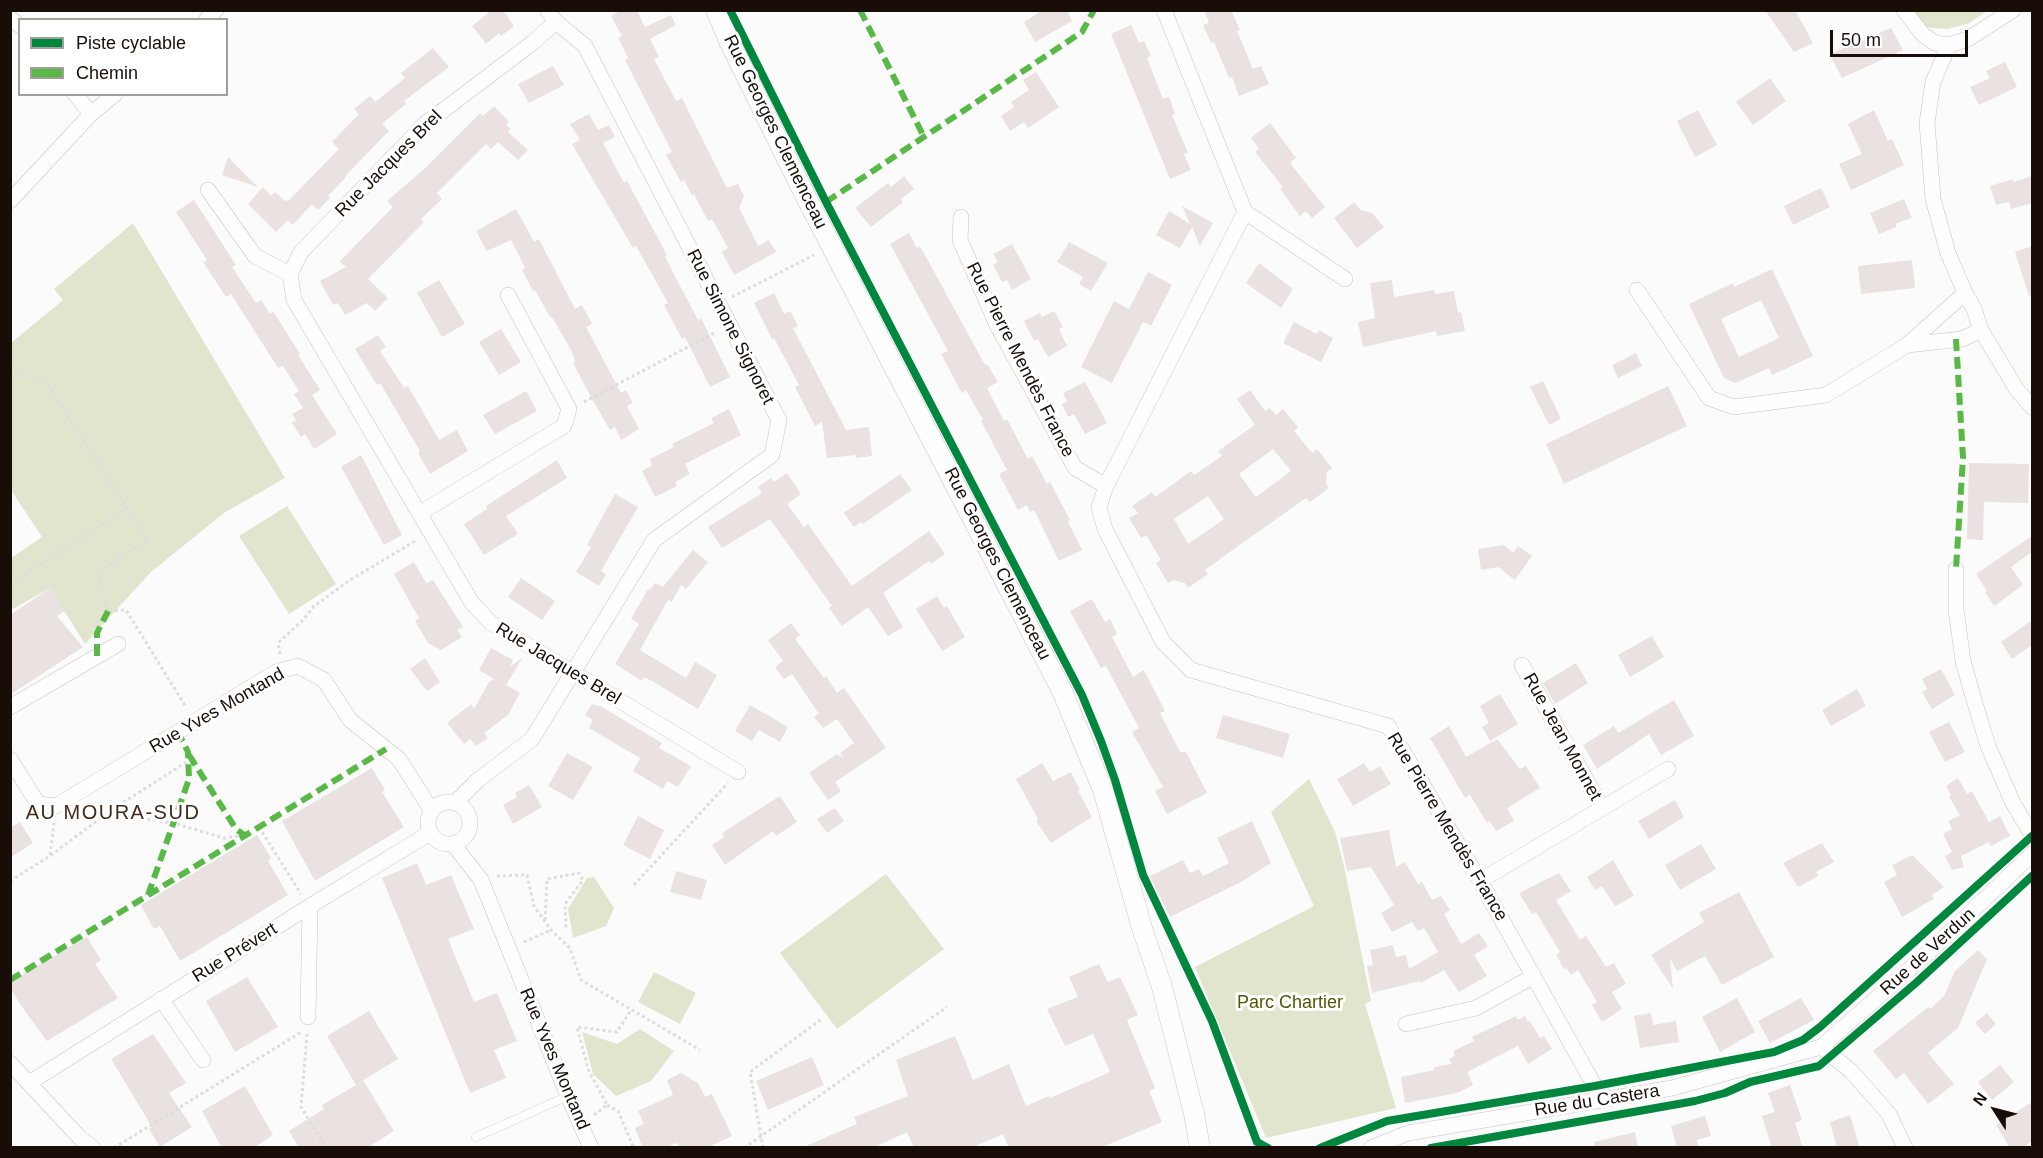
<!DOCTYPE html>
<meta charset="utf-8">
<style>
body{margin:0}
#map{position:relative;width:2043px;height:1158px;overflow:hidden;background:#fbfbfb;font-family:Arial,sans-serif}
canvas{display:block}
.frame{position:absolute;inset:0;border:12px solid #180e07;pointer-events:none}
.legend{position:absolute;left:18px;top:18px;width:210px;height:78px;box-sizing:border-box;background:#fff;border:2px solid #a39f9c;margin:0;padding:8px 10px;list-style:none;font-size:18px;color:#180e07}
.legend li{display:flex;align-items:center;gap:12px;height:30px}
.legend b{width:30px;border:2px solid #a39f9c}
.north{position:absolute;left:1965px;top:1080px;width:60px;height:60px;-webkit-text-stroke:4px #fff;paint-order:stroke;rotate:306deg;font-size:16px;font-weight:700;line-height:24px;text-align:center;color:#180e07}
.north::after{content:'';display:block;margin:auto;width:21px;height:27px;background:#180e07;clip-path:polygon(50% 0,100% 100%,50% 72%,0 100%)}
.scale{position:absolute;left:1830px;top:30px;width:138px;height:27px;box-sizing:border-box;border:3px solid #180e07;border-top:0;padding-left:8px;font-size:18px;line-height:21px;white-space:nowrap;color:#180e07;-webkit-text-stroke:4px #fff;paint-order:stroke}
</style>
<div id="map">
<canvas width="2043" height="1158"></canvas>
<div class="frame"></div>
<ul class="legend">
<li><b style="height:8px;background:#00873e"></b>Piste cyclable</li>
<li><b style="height:8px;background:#58b947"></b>Chemin</li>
</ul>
<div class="north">N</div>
<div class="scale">50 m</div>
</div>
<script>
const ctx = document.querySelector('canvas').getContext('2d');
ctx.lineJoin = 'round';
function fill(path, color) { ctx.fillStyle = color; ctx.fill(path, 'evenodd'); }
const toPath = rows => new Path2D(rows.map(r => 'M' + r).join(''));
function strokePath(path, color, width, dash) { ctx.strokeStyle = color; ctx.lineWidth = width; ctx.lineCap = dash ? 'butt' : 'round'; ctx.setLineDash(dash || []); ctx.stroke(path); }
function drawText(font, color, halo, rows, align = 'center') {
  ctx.font = font + ' Arial,sans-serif'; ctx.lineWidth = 6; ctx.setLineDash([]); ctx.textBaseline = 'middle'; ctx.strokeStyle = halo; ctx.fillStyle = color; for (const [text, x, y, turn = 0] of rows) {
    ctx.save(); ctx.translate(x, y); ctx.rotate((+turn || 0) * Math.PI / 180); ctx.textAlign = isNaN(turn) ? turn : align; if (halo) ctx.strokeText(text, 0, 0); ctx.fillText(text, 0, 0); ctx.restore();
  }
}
const green = toPath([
 [1912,11,1987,11,1969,23,1948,29,1922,27],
 [133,223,285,478,224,513,151,572,85,644,50,588,13,609,11,606,11,558,42,537,11,490,11,343,63,300,54,289],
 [287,506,336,584,289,614,239,536],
 [1309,779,1335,832,1344,866,1371,1001,1365,1004,1396,1108,1266,1138,1195,967,1314,906,1271,812],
 [886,874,944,949,837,1029,780,953],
 [594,877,614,908,606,926,573,938,568,909,587,878],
 [654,972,696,993,680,1024,638,1002],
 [640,1029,674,1051,651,1081,616,1096,593,1074,582,1032,617,1044]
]);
const building = toPath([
 [492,10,503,10,514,26,501,36,499,33,486,44,472,26],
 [622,10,637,10,645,27,671,15,676,25,650,39,659,57,654,59,676,101,682,98,727,188,738,184,744,196,739,208,758,246,769,240,776,252,734,275,722,252,728,248,712,219,708,221,694,194,692,195,684,180,681,182,666,155,672,152,625,60,628,58,618,38,622,36,611,16],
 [1043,10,1067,10,1072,21,1035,42,1024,22],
 [1204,10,1231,10,1240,30,1237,31,1253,69,1261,66,1269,84,1239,96,1232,77,1229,78,1214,42,1211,43,1203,25,1209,23],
 [1765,10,1795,10,1813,43,1794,52],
 [1131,25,1139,43,1144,41,1151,56,1147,58,1163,99,1169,97,1175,114,1172,115,1188,153,1184,154,1191,170,1170,179,1111,34],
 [1891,28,1903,50,1842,78,1832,59,1832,53],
 [433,48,449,67,404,101,406,104,382,124,389,131,345,176,346,177,328,196,330,198,318,210,312,204,293,225,288,220,276,232,248,204,263,187,271,196,275,192,285,201,286,200,288,201,339,149,332,142,359,114,354,109,370,96,375,102,405,78,401,73],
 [2005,62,2017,87,1979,105,1970,87,1990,78,1986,71],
 [553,66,564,85,529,103,518,84],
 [1036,72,1059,107,1028,128,1024,122,1010,131,1001,116,1014,107,1011,102,1029,90,1023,80],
 [1770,78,1786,101,1753,125,1736,102],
 [494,106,509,122,506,125,511,129,508,132,528,150,518,160,498,142,491,149,486,144,437,193,442,199,421,219,424,222,368,279,388,298,375,311,367,303,345,315,338,303,333,305,320,281,346,267,340,261,393,207,387,201,422,171,480,113,483,116],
 [1698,110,1717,145,1695,157,1677,121],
 [1874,110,1888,141,1892,139,1904,165,1851,190,1839,164,1862,154,1848,124],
 [589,114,598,130,609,125,615,137,603,143,624,183,627,181,667,255,665,256,676,278,698,320,701,318,730,377,710,387,685,337,682,339,664,305,668,303,636,246,633,248,572,144,580,140,570,124],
 [1270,123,1296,158,1290,163,1325,207,1312,218,1306,211,1300,216,1280,189,1283,187,1255,152,1259,149,1251,138],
 [228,157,258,187,222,175],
 [904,176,914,189,901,199,903,202,871,227,855,208,888,183,891,187],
 [2032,176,2032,203,2011,209,2009,202,1996,205,1990,186,2013,179,2014,182],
 [1821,188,1830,207,1793,225,1784,206],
 [1904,199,1912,218,1897,223,1896,227,1879,234,1870,213],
 [194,200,236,265,232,267,256,303,261,300,270,314,273,311,300,354,298,355,320,390,312,395,337,434,314,449,305,434,301,437,292,423,296,420,292,414,303,408,294,394,299,391,283,366,278,368,231,294,226,297,203,262,207,260,176,212],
 [1354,202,1361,210,1372,213,1384,227,1357,248,1334,218],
 [1182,206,1213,223,1200,246,1192,227,1180,248,1156,235,1169,211,1190,224],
 [516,209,534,242,539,239,575,309,582,305,592,324,586,327,621,393,626,390,633,403,627,406,639,429,621,440,615,427,610,430,591,397,573,363,575,361,571,350,552,317,550,317,535,290,533,291,522,270,525,268,511,240,487,251,476,231],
 [909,233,917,248,920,246,985,365,987,364,998,382,987,388,1004,421,1007,419,1028,459,1032,456,1047,484,1050,482,1070,520,1068,522,1082,550,1059,561,1034,510,1030,512,1027,505,1018,510,999,474,1007,470,981,421,983,420,966,390,962,393,941,354,948,351,890,244],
 [1069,242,1108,263,1091,291,1079,284,1083,277,1057,262],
 [1012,244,1031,279,1012,290,1007,280,1002,282,993,265,998,262,993,254],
 [2032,246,2032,295,2029,296,2015,252],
 [1912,260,1915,288,1861,294,1858,266],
 [1259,263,1293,289,1281,308,1246,283],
 [1772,269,1813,356,1772,375,1769,368,1735,383,1724,378,1689,304,1733,283,1734,287],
 [1761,300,1779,338,1739,357,1721,319],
 [1148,272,1172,285,1151,326,1143,322,1112,383,1081,367,1114,301,1129,309],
 [439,280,465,324,442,337,417,293],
 [1392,280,1394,297,1434,290,1435,294,1454,291,1458,313,1461,312,1465,331,1437,336,1436,331,1363,347,1358,322,1375,318,1370,283],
 [774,293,784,314,790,311,798,326,793,328,846,430,869,427,872,456,856,458,856,455,827,458,822,422,815,426,795,387,799,385,774,338,772,339,754,303],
 [1054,311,1063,327,1059,329,1067,346,1048,357,1038,339,1034,341,1024,321,1040,313,1042,317],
 [1294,322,1317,334,1319,330,1333,338,1321,362,1283,343],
 [501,329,521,362,499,375,479,342],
 [378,335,386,347,380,351,404,388,408,386,439,440,457,430,468,451,430,474,418,453,420,451,380,383,377,385,355,349],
 [1636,353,1642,366,1618,378,1612,365],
 [1543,381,1561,419,1549,425,1530,387],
 [1085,382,1107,423,1085,434,1074,414,1068,417,1062,404,1067,401,1063,393],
 [1668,386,1687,426,1564,484,1546,444],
 [1250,390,1265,411,1270,408,1276,415,1283,409,1298,427,1294,431,1312,453,1317,449,1332,468,1327,472,1326,483,1329,488,1310,502,1306,498,1248,539,1205,570,1208,574,1188,588,1185,583,1174,580,1168,583,1156,563,1161,560,1146,535,1141,538,1129,518,1138,513,1132,506,1152,492,1155,497,1191,471,1194,475,1222,456,1218,451,1255,425,1237,399],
 [1273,449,1291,471,1256,497,1239,474],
 [1208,496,1224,519,1188,544,1174,519],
 [526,391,537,411,495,434,483,415],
 [729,409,741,435,685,464,690,474,675,482,677,486,655,497,642,471,652,466,650,459,674,447,672,444,714,423,711,418],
 [361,455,402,535,384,545,341,467],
 [557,460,567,478,506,516,518,534,484,555,464,524,487,509,486,506],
 [1969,463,2029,464,2028,503,1984,502,1983,540,1967,539],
 [787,473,801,494,787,504,804,527,808,524,852,586,929,531,945,554,931,564,929,561,883,593,903,627,888,636,868,607,842,626,829,608,832,606,770,519,722,548,708,527,762,493,758,487,771,478,774,482],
 [900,474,912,490,863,524,861,522,854,527,844,513],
 [615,494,638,507,601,571,606,574,599,586,576,572,591,547,587,545],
 [2032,536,2032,552,2011,567,2023,585,1994,606,1985,592,1987,591,1976,574],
 [1504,545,1513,553,1518,546,1532,556,1515,580,1498,567,1481,570,1478,549],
 [693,550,708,562,686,589,681,585,672,602,668,600,640,650,686,678,695,662,717,675,698,709,652,681,644,677,642,681,615,664,639,624,631,619,648,589,650,590,655,583,663,587],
 [414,562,426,583,433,580,463,627,457,630,462,637,441,650,428,643,415,621,419,618,394,574],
 [521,578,555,601,542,620,508,597],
 [50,588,65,611,57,616,83,647,10,695,10,615],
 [937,596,944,608,947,606,965,637,942,651,916,609],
 [1092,599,1105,622,1110,619,1114,627,1117,634,1112,637,1133,677,1144,670,1165,711,1160,713,1180,752,1186,752,1207,793,1167,814,1155,791,1163,787,1132,732,1139,728,1106,666,1101,668,1070,611],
 [2032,620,2032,645,2012,659,2001,642],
 [791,623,800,635,795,639,824,678,826,676,837,693,844,688,886,748,835,782,841,791,828,800,809,773,837,754,844,758,840,753,854,743,837,719,823,728,814,717,819,714,792,674,784,679,775,667,783,661,768,640],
 [1652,636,1664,657,1630,677,1618,655],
 [491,648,513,660,510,667,523,657,506,685,520,693,508,715,484,733,488,738,476,746,470,739,464,744,447,723,471,704,474,709,489,682,494,679,479,670],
 [425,658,440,682,427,691,410,669],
 [1576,663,1588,683,1555,704,1543,683],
 [1941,669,1955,695,1932,709,1922,692,1927,689,1922,679],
 [1857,689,1866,706,1831,726,1822,710],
 [1500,694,1518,724,1490,741,1482,727,1489,723,1480,706],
 [1674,700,1694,736,1661,755,1649,734,1597,769,1583,745,1614,726,1618,733],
 [592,704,602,707,662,743,659,748,691,766,678,787,667,781,663,789,633,771,640,758,589,728,593,720,585,715],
 [750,705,788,727,780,742,759,730,752,741,735,731],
 [1223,715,1290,734,1283,758,1216,738],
 [1949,722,1965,752,1945,762,1929,732],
 [1449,726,1466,757,1497,739,1520,769,1526,766,1540,788,1507,808,1514,821,1496,831,1490,821,1487,823,1470,795,1465,798,1430,738],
 [567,753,593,767,573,800,548,786],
 [1042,763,1053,781,1071,772,1080,790,1078,791,1092,817,1051,843,1036,821,1038,819,1016,779],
 [1364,763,1370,772,1380,766,1391,784,1353,806,1337,779],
 [372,768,385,790,382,792,404,827,315,881,282,821],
 [1958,778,1967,794,1972,791,1989,822,2000,816,2010,836,1991,846,1989,842,1961,856,1964,867,1952,870,1945,856,1952,852,1943,834,1952,829,1948,821,1960,815,1949,797,1951,796,1946,786],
 [529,785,542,807,513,824,503,805,517,797,515,793],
 [780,796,797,822,776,836,773,831,725,865,712,845,724,837,722,833],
 [1675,800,1684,817,1649,839,1638,821],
 [835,808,844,821,827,833,817,819],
 [638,816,664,830,650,859,623,845],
 [1252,821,1271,863,1241,882,1170,917,1150,876,1183,860,1190,873,1199,869,1203,876,1229,863,1217,838],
 [20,822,33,843,10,858,10,828],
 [1389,830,1396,867,1405,862,1418,884,1422,882,1432,900,1441,896,1450,910,1444,914,1461,944,1479,933,1488,946,1474,955,1487,976,1459,992,1444,970,1421,983,1420,981,1372,993,1367,966,1373,965,1370,950,1393,945,1396,957,1406,955,1409,969,1438,952,1424,928,1418,931,1412,922,1392,932,1381,913,1394,905,1371,867,1347,871,1340,838],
 [257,835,271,858,268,861,288,895,180,961,160,926,154,929,141,905],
 [1822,843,1834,862,1816,872,1818,876,1798,887,1783,863],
 [1701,844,1716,869,1680,890,1665,865],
 [1912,855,1944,887,1932,895,1934,899,1902,917,1884,882,1897,875,1892,865],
 [1613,860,1634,896,1615,906,1602,886,1595,890,1587,877],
 [417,863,426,885,451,875,474,929,448,939,474,1002,497,993,517,1041,494,1050,506,1078,470,1093,382,878],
 [676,871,707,880,701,900,670,892],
 [1559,873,1571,891,1556,900,1580,940,1586,936,1606,967,1614,963,1626,984,1612,992,1622,1009,1602,1022,1592,1005,1597,1002,1578,970,1571,975,1566,967,1564,969,1556,955,1560,952,1536,912,1532,914,1519,893],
 [1739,892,1774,957,1722,985,1705,956,1677,971,1670,958,1673,989,1651,955,1704,922,1699,913],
 [87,937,101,960,95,964,118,998,47,1041,22,1007,10,988,10,982],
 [1978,950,1987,959,1958,1028,1928,1053,1954,1084,1928,1104,1904,1073,1896,1079,1873,1051,1928,1007,1930,1009,1944,996,1955,971],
 [1099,964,1108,982,1120,977,1138,1015,1127,1020,1155,1088,1149,1091,1162,1122,1100,1148,1009,1148,1003,1134,971,1148,914,1148,907,1132,873,1148,801,1148,857,1124,854,1117,908,1096,896,1060,955,1036,973,1080,1009,1064,1026,1106,1049,1096,1050,1098,1110,1072,1093,1034,1065,1046,1047,1009,1078,997,1069,977],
 [247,977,278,1027,235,1052,206,1001],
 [1737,998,1755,1032,1720,1052,1702,1017],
 [1801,998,1814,1020,1770,1043,1758,1021],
 [369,1011,398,1059,357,1084,363,1080,394,1131,367,1148,299,1148,289,1131,324,1109,322,1105,356,1085,327,1036],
 [1651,1013,1653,1025,1676,1021,1679,1042,1640,1048,1634,1016],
 [1987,1013,1996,1024,1985,1034,1975,1023],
 [1516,1016,1518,1020,1525,1016,1528,1022,1530,1021,1540,1038,1544,1036,1552,1049,1528,1064,1518,1046,1467,1072,1473,1085,1457,1093,1405,1103,1401,1077,1434,1070,1434,1067,1452,1064,1449,1059,1455,1056,1453,1051,1474,1041,1472,1037],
 [153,1034,186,1083,169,1093,192,1127,160,1147,149,1129,152,1127,111,1059],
 [812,1057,824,1085,768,1110,756,1081],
 [2000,1065,2014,1082,1992,1100,1978,1082],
 [681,1073,698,1083,705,1097,712,1094,732,1136,706,1148,685,1148,675,1143,666,1148,643,1148,635,1128,644,1124,638,1111,673,1095,667,1080],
 [1790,1085,1802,1120,1795,1123,1803,1148,1772,1148,1762,1116,1775,1112,1768,1093],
 [245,1086,273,1135,253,1148,222,1148,202,1111],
 [2032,1102,2032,1141,2022,1148,2010,1148,1996,1125],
 [1850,1115,1860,1148,1837,1148,1830,1122],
 [1705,1116,1711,1136,1697,1140,1699,1148,1677,1148,1671,1126],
 [1635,1132,1638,1148,1595,1148,1594,1142]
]);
const path = toPath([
 [732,297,814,255],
 [10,369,47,383,148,540,104,568,100,581,108,611,126,610,186,707],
 [584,402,716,332],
 [10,584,128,508],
 [280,654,278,643,303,620,314,606,350,580,417,540],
 [113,809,145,819,173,823,224,838,244,835],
 [259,827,301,894],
 [50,855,54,823],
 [497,876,527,875,534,906,551,930,570,948,581,980,700,1050],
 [10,881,50,856,113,809,188,761],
 [634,885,728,783],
 [545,920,547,879,579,873,583,880,565,904,566,928],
 [524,942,551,930],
 [307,1034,301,1107,326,1148],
 [607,1105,618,1111,634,1148],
 [594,1115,607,1105,588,1069,577,1027,617,1032,631,1010],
 [114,1148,303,1031],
 [744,1148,947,1007],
 [763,1148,750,1072,823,1018]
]);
const service = toPath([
 [476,1137,568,1096]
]);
const minor = toPath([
 [1904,10,1923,35,1935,43,1949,45,1968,39,2013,10],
 [10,18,20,26],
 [206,20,216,10],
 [556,22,531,44,425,124,301,252,290,274,294,300,472,603,491,623,738,772],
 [1949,45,1933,82,1927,123,1933,199,1948,253,1965,293,1974,309,1981,330,2017,390,2032,407],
 [75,94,91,114],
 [208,190,255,256,290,274],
 [10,201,91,114,115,94],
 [1245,212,1345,279],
 [961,217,960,240,997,325,1075,468,1106,486,1099,507,1105,529,1163,642,1191,670,1388,726,1480,881,1602,1099],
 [1637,290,1709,398,1734,407,1826,395,1907,345],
 [1965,293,1907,345,1962,339,1981,330],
 [1106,486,1245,212,1164,10],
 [420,513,564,426,569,409,508,295],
 [1956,569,1956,609,1963,661,1974,700,1988,746,2013,803,2032,835],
 [1522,665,1602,808],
 [10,707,118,644],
 [10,759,38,804,56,806,276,672,298,666,324,680,350,720,399,759,432,811],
 '428 823a21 21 0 1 1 42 0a21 21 0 1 1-42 0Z',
 [455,803,478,780,532,739,654,540,772,455,779,420,585,46,556,22,547,10],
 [453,844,481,880,568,1096,591,1148],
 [1480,881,1668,769],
 [161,999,203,1060],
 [308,1017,310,906],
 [1406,1024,1476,1008,1534,976],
 [1821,1047,1851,1071,1889,1114,1905,1148],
 [10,1063,80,1138,93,1148],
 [29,1083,310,906,430,833],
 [1371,1148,1408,1133,1672,1088,1821,1047,1929,952,2032,854]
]);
const tertiary = toPath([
 [716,10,729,41,805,195,1062,691,1103,790,1142,928,1162,987,1194,1114,1200,1148]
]);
const quiet = toPath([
 [860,10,924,137],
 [826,202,1082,32,1094,10],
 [1956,339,1963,458,1956,569],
 [97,656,97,633,108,611],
 [189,755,236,829,244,835],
 [148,895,189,779,188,752,178,732],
 [10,980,386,749]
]);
const cycleway = toPath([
 [730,10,826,202,1082,695,1101,741,1115,780,1143,875,1212,1021,1257,1142,1268,1148],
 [1320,1148,1387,1121,1595,1086,1774,1052,1803,1040,1820,1027,2032,836],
 [1431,1148,1695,1101,1725,1093,1750,1082,1819,1066,1917,982,2032,876]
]);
const streetNames = [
 ["Rue Georges Clemenceau",775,132,64],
 ["Rue Jacques Brel",389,164,-45],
 ["Rue Simone Signoret",730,327,63],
 ["Rue Pierre Mendès France",1020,360,63],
 ["Rue Georges Clemenceau",997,564,63],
 ["Rue Jacques Brel",558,664,31],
 ["Rue Yves Montand",217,711,-30],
 ["Rue Jean Monnet",1562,737,61],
 ["Rue Pierre Mendès France",1447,827,59],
 ["Rue de Verdun",1928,952,-42],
 ["Rue Prévert",235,953,-32],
 ["Rue Yves Montand",554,1059,67],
 ["Rue du Castera",1597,1101,-9]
];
const parkNames = [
 ["Parc Chartier",1290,1003]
];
const neighbourhoodNames = [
 ["AU MOURA-SUD",113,813]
];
fill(green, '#e1e5ce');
fill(building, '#e9e2e1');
strokePath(service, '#c8c3c0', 9);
strokePath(minor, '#c8c3c0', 16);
strokePath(tertiary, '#c8c3c0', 21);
strokePath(path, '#ddd', 3, [3, 3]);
strokePath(service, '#fefefe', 8);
strokePath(minor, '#fefefe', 15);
strokePath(tertiary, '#fefefe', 20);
strokePath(quiet, '#58b947', 6, [12, 6]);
strokePath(cycleway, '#00873e', 8);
drawText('18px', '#180e07', '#fff', streetNames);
drawText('18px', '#505905', '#fff', parkNames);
ctx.letterSpacing = '1.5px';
drawText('20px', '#422a1a', '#fff', neighbourhoodNames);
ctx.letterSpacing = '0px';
</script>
